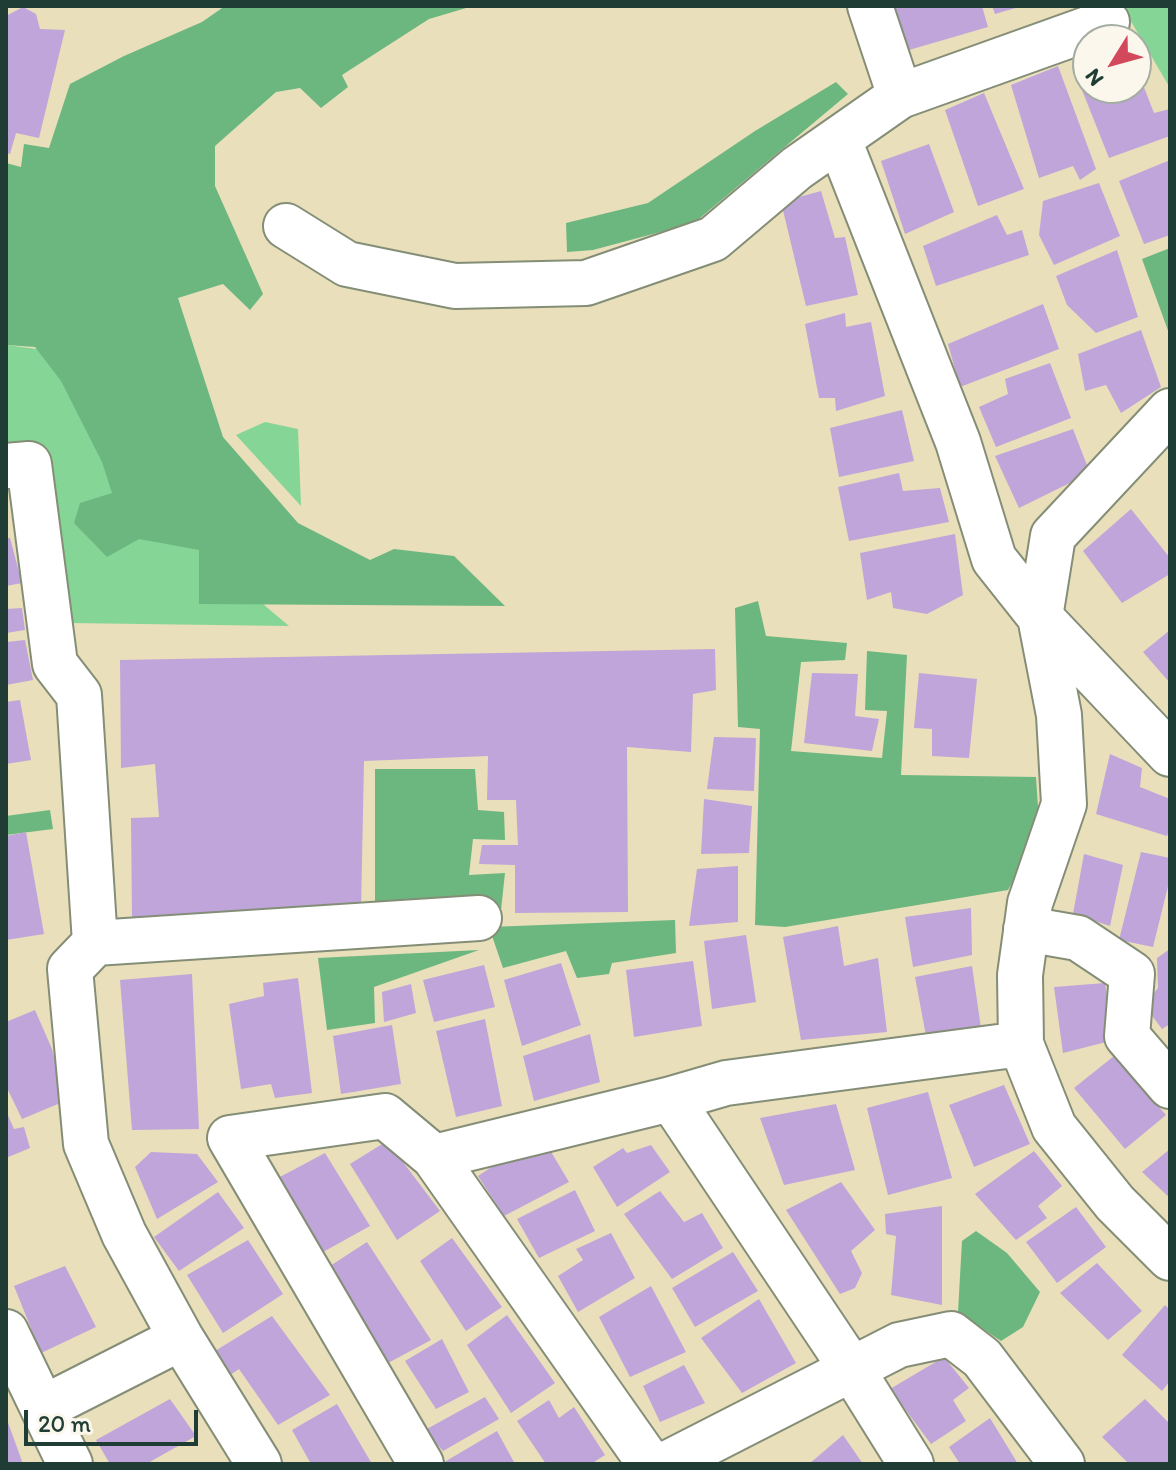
<!DOCTYPE html>
<style>
body{margin:0}
#map{position:relative;width:1176px;height:1470px;overflow:hidden;background:#e9dfba;font-family:Itim,sans-serif}
canvas{display:block}
.frame{position:absolute;inset:0;border:8px solid #1f3d34;pointer-events:none}
.north{position:absolute;left:1072px;top:24px;width:80px;height:80px;box-sizing:border-box;background:#fbf7ec;border:2px solid #a3ada2;border-radius:50%;rotate:233deg;font-size:22px;font-weight:700;line-height:32px;text-align:center;color:#1f3d34}
.north::after{content:'';display:block;margin:auto;width:28px;height:36px;background:#d1495b;clip-path:polygon(50% 0,100% 100%,50% 72%,0 100%)}
.scale{position:absolute;left:24px;top:1410px;width:174px;height:36px;box-sizing:border-box;border:4px solid #1f3d34;border-top:0;padding-left:10px;font-size:24px;line-height:28px;white-space:nowrap;color:#1f3d34;-webkit-text-stroke:6px #fbf7ec;paint-order:stroke}
</style>
<div id="map">
<canvas width="1176" height="1470"></canvas>
<div class="frame"></div>
<div class="north">N</div>
<div class="scale">20 m</div>
</div>
<script>
const ctx = document.querySelector('canvas').getContext('2d');
ctx.lineJoin = 'round';
function fill(path, color) { ctx.fillStyle = color; ctx.fill(path, 'evenodd'); }
const toPath = rows => new Path2D(rows.map(r => 'M' + r).join(''));
function strokePath(path, color, width, dash) { ctx.strokeStyle = color; ctx.lineWidth = width; ctx.lineCap = dash ? 'butt' : 'round'; ctx.setLineDash(dash || []); ctx.stroke(path); }
const green = toPath([
 [1122,6,1170,6,1170,88],
 [6,345,60,352,147,506,289,626,68,623,6,454],
 [265,422,298,429,301,506,236,435]
]);
const forest = toPath([
 [225,6,473,6,429,19,342,75,348,87,321,108,300,88,276,92,215,146,215,186,263,294,250,310,223,284,178,298,223,437,298,523,370,560,394,549,454,556,505,606,199,604,199,550,139,539,107,557,74,523,80,503,112,493,102,462,61,381,35,347,6,345,6,163,21,167,24,144,49,148,70,84,124,56,202,22],
 [836,82,848,94,694,223,593,250,567,252,566,223,648,203,755,131],
 [1170,248,1170,336,1142,259],
 [758,601,766,636,847,643,845,660,801,662,791,751,882,758,887,711,865,710,867,651,907,655,901,775,1036,777,1039,822,1027,856,1008,890,785,927,755,925,760,729,738,727,735,608],
 [375,769,475,769,478,810,504,812,505,840,473,839,469,875,505,873,501,910,375,912],
 [50,810,53,829,6,835,6,816],
 [675,920,676,953,612,963,609,974,577,978,566,951,503,968,489,927],
 [479,950,374,987,375,1023,327,1030,318,958],
 [976,1231,1007,1253,1040,1292,1023,1327,1001,1341,958,1312,962,1241]
]);
const building = toPath([
 [893,6,982,6,988,27,909,50],
 [992,6,1018,6,1019,7,995,14],
 [23,7,36,14,40,29,65,30,39,138,16,133,10,154,6,153,6,16],
 [1058,66,1096,169,1080,180,1073,166,1039,178,1011,85],
 [1136,67,1154,113,1170,109,1170,136,1109,158,1082,90,1088,85,1088,88,1136,88],
 [984,93,1024,189,978,206,945,110],
 [929,144,954,212,905,234,881,161],
 [1170,160,1170,235,1144,244,1119,181],
 [1099,183,1120,236,1054,265,1039,235,1043,201],
 [821,191,835,238,845,237,858,295,806,306,781,202],
 [997,215,1007,235,1022,230,1029,255,936,286,923,246],
 [1117,250,1138,317,1096,333,1067,305,1056,276],
 [1043,304,1059,349,960,387,948,344],
 [845,313,846,327,871,322,885,396,836,411,835,398,819,398,805,324],
 [1141,330,1161,387,1121,413,1106,385,1085,391,1078,354],
 [1050,363,1071,418,996,447,979,407,1008,394,1005,379],
 [902,410,914,461,839,477,830,428],
 [1073,429,1090,473,1019,508,995,456],
 [899,473,903,491,940,488,949,522,849,541,838,487],
 [1131,509,1170,558,1170,574,1122,603,1083,551],
 [955,534,963,595,927,614,893,608,891,592,867,600,860,553],
 [6,538,10,538,22,583,6,586],
 [22,608,25,630,6,633,6,609],
 [1170,630,1170,683,1143,652],
 [25,640,33,680,6,685,6,642],
 [715,649,716,690,693,694,691,752,627,747,628,912,515,913,515,865,479,864,482,845,518,845,516,800,487,800,488,756,364,761,361,911,132,919,131,818,159,817,155,764,121,768,120,660],
 [812,673,858,674,855,716,879,719,872,751,804,743],
 [919,673,977,679,969,758,932,756,932,729,914,728],
 [20,700,31,760,6,764,6,702],
 [714,737,756,738,754,791,707,789],
 [1110,754,1142,768,1140,787,1170,799,1170,827,1167,836,1096,814],
 [704,799,752,806,749,853,701,854],
 [26,832,44,934,6,940,6,836],
 [1141,852,1170,858,1170,878,1153,947,1119,940],
 [1084,854,1123,865,1110,926,1073,914],
 [738,866,738,922,689,926,697,869],
 [971,908,972,955,913,967,905,917],
 [838,926,844,966,878,958,887,1032,801,1040,783,937],
 [746,935,756,1002,712,1009,704,941],
 [1170,949,1170,1024,1162,1029,1144,1005,1158,988,1157,958],
 [693,961,702,1026,634,1037,626,970],
 [561,963,581,1025,522,1046,504,980],
 [484,965,495,1007,434,1022,423,980],
 [972,966,981,1028,926,1036,915,977],
 [192,974,199,1129,132,1130,120,980],
 [298,978,312,1093,275,1098,271,1084,241,1089,229,1004,264,996,263,983],
 [1105,983,1114,1040,1063,1053,1054,987],
 [411,984,416,1013,384,1022,382,992],
 [35,1010,52,1049,65,1101,22,1119,6,1086,6,1022],
 [485,1019,502,1106,456,1117,436,1031],
 [392,1025,401,1084,341,1094,333,1036],
 [590,1034,600,1082,534,1101,523,1056],
 [1114,1056,1166,1115,1125,1149,1074,1088],
 [1004,1085,1030,1144,974,1167,949,1105],
 [928,1092,952,1178,888,1195,867,1108],
 [836,1104,855,1170,784,1185,760,1118],
 [6,1111,14,1129,24,1127,30,1148,6,1158],
 [387,1141,440,1211,397,1240,350,1164],
 [651,1145,670,1172,617,1207,593,1167,623,1148,627,1153],
 [1170,1149,1170,1198,1142,1172],
 [550,1150,569,1182,504,1216,478,1176,507,1157],
 [1034,1151,1062,1186,1038,1206,1047,1218,1016,1240,975,1194],
 [151,1152,197,1154,218,1182,157,1219,135,1167],
 [325,1153,370,1226,323,1252,278,1178],
 [841,1182,875,1230,851,1251,862,1273,855,1288,840,1294,786,1210],
 [575,1190,595,1231,539,1258,517,1219],
 [660,1191,684,1222,702,1213,723,1248,672,1279,624,1214],
 [218,1192,244,1228,179,1271,154,1237],
 [942,1206,942,1305,891,1295,896,1236,886,1234,885,1214],
 [1076,1207,1106,1247,1057,1283,1026,1242],
 [611,1233,635,1278,578,1312,558,1276,583,1260,576,1249],
 [452,1238,502,1307,466,1331,420,1261],
 [248,1240,283,1294,223,1333,187,1275],
 [367,1242,431,1340,388,1363,330,1266],
 [733,1252,758,1291,695,1327,672,1288],
 [1097,1263,1142,1311,1108,1340,1060,1293],
 [65,1266,96,1327,41,1353,14,1286],
 [651,1286,686,1352,630,1377,599,1317],
 [759,1299,796,1363,742,1393,701,1338],
 [1165,1305,1170,1310,1170,1381,1162,1391,1122,1355],
 [507,1315,555,1383,511,1413,467,1345],
 [272,1316,330,1395,278,1425,239,1369,230,1375,215,1351],
 [442,1339,469,1392,436,1409,405,1361],
 [944,1357,969,1388,953,1400,966,1421,931,1444,890,1389],
 [684,1365,705,1403,660,1422,643,1386],
 [485,1397,499,1419,443,1451,425,1430],
 [170,1399,196,1436,146,1464,110,1464,96,1440],
 [1145,1399,1170,1424,1170,1464,1129,1464,1102,1437],
 [549,1400,559,1418,574,1407,605,1455,591,1464,546,1464,517,1421],
 [337,1404,372,1464,311,1464,292,1430],
 [6,1417,23,1464,6,1464],
 [990,1418,1018,1464,960,1464,949,1447],
 [497,1431,515,1464,441,1464],
 [843,1435,863,1464,809,1464]
]);
const minor = toPath([
 [870,6,900,96],
 [839,140,958,442,994,559,1040,617,1170,754],
 [286,226,347,264,455,286,586,283,713,239,797,168,900,96,1107,22],
 [1170,411,1053,536,1040,617,1059,715,1064,804,1030,903,1020,975,1021,1044,1054,1127,1115,1203,1170,1258],
 [6,466,29,464,55,664,79,695,95,943,479,918],
 [1026,929,1078,938,1132,974,1127,1036,1170,1086],
 [95,943,70,969,86,1144,124,1234,181,1338],
 [671,1099,726,1083,1021,1044],
 [434,1157,671,1099,853,1371,911,1464],
 [6,1332,70,1464],
 [43,1408,181,1338,259,1464],
 [421,1464,230,1138,385,1116,434,1157,650,1464],
 [666,1464,899,1345,951,1334,982,1358,1062,1464]
]);
fill(green, '#85d696');
fill(forest, '#6cb77f');
fill(building, '#bfa5da');
strokePath(minor, '#848e77', 48);
strokePath(minor, '#fff', 44);
</script>
